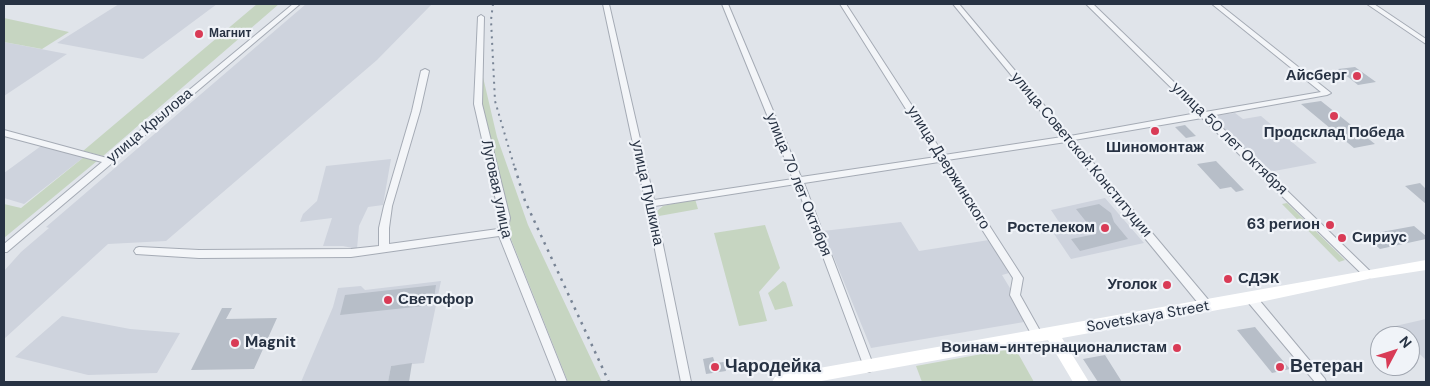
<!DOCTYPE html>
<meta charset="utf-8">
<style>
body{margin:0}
#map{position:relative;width:1430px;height:386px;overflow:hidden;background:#e0e4ea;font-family:"DM Sans",sans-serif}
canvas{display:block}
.frame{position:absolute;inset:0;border:5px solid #273243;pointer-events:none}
.north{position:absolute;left:1370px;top:326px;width:50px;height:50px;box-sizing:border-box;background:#f0f3f8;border:1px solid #a0a6b0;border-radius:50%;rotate:50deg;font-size:14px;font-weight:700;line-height:20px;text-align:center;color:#273243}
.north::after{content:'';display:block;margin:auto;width:18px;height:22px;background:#d93b56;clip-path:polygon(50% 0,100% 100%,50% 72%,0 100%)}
</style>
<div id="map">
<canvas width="1430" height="386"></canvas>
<div class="frame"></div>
<div class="north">N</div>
</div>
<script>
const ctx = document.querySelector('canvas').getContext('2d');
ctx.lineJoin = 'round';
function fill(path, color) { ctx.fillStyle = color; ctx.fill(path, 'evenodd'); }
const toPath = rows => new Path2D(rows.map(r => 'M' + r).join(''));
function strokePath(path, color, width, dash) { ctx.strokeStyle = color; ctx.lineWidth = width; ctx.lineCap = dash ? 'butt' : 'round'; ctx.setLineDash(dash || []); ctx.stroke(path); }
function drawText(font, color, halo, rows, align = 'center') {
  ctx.font = font + ' "DM Sans",sans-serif'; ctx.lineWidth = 4.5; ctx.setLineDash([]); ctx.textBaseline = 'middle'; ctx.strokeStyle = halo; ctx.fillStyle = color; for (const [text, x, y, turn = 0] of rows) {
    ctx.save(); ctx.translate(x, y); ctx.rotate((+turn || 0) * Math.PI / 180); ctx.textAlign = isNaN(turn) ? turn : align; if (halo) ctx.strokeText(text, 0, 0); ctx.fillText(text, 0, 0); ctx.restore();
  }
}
const built = toPath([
 [119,4,217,4,143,59,57,43],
 [306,4,432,4,377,60,166,241,108,244,4,339,4,271,21,252,49,228,46,227],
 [4,42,67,54,4,96],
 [1235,113,1243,119,1261,116,1317,163,1269,172,1211,116],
 [41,146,84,157,24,204,4,198,4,173],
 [391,159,383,205,368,207,359,226,357,249,343,246,323,246,332,218,300,222,303,214,317,201,326,166],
 [1105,198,1144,243,1071,259,1050,228,1061,225,1051,210],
 [901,222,919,251,989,240,1009,273,1002,275,1030,321,871,348,823,231],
 [441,281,424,363,391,366,388,382,301,382,333,307,338,288,361,286,365,290],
 [62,316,130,329,180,333,157,373,88,375,15,357],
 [1426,319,1426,360,1410,345,1410,336,1401,336,1391,327]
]);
const green = toPath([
 [257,4,279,4,103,156,83,151],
 [4,18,69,32,42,49,4,42],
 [483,77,497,137,528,225,602,382,568,382,511,239,509,219,482,103],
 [84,157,97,161,4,238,4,204,21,208],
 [695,199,698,209,659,216,657,211,663,206],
 [1287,203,1345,260,1339,262,1282,204],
 [765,225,780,268,759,292,767,321,739,326,714,233],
 [783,281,786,283,793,306,775,310,768,293],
 [1015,348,1034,382,922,382,916,366]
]);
const building = toPath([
 [1355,67,1376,82,1358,85,1338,69],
 [1321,101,1375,144,1354,148,1301,104],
 [1185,125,1196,136,1186,138,1175,127],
 [1216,161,1244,190,1236,192,1231,187,1220,189,1197,164],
 [1420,183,1426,189,1426,204,1405,186],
 [1099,204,1111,213,1114,222,1128,239,1080,251,1071,239,1096,234,1076,209],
 [1414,226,1426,236,1426,239,1380,249,1365,235],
 [436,285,433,305,340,315,345,295],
 [222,308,232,308,226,319,277,318,254,369,191,370],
 [1255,327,1278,355,1290,369,1272,373,1237,330],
 [1105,355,1122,382,1098,382,1083,359],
 [713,357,715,363,724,362,726,371,706,374,703,359],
 [412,363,409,382,388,382,391,366]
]);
const street = toPath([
 [293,4,300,4,7,252,4,252,4,244,102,162,4,136,4,130,107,158,293,4],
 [603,4,609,4,654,200,793,179,722,4,728,4,801,177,936,157,840,4,846,4,944,155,1062,137,953,4,959,4,1070,136,1197,113,1086,4,1093,4,1205,112,1321,92,1212,4,1219,4,1331,93,1327,95,1210,116,1373,274,1371,277,1368,278,1365,277,1202,118,1074,140,1211,303,1212,306,1211,309,1207,310,1203,309,1066,142,947,160,1023,278,1020,295,1043,336,1042,339,1038,340,1034,339,1010,295,1013,278,939,162,804,183,874,367,873,370,869,372,865,370,864,367,796,184,655,206,691,382,681,382,646,204,603,4],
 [1367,4,1374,4,1426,39,1426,44,1367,4],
 [481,15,484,17,482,104,510,218,507,232,567,382,557,382,499,236,351,257,199,258,136,254,134,251,136,248,139,247,199,250,351,249,379,246,379,228,384,206,412,111,421,71,425,69,429,71,420,111,392,206,389,228,389,244,498,229,500,218,474,104,478,17,481,15],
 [1251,294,1255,295,1325,379,1326,382,1315,382,1247,301,1246,298,1247,295,1251,294]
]);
const secondary = toPath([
 [1426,260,1426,270,1368,279,1251,304,1062,338,1089,382,1073,382,1048,340,816,382,772,382,775,377,780,375,1426,260]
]);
const railFar1 = toPath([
 [493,4,491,20,495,101,515,169]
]);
const rail = toPath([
 [515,168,525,201,609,382]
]);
const markers = [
 [199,34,5,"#d93b56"],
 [1357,76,5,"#d93b56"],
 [1334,116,5,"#d93b56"],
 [1155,131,5,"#d93b56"],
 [1330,225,5,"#d93b56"],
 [1105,228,5,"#d93b56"],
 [1342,238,5,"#d93b56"],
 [1228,279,5,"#d93b56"],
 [1167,285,5,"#d93b56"],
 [388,300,5,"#d93b56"],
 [235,343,5,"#d93b56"],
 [1177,348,5,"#d93b56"],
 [715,367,5,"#d93b56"],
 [1280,367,5,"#d93b56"]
];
const farPoinames = [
 ["Магнит",209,34]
];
const poiNames = [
 ["Айсберг",1347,76],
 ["Продсклад Победа",1334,133,"center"],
 ["Шиномонтаж",1155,148,"center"],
 ["63 регион",1320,225],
 ["Ростелеком",1095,228],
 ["Сириус",1352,238,"left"],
 ["СДЭК",1238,279,"left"],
 ["Уголок",1157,285],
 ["Светофор",398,300,"left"],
 ["Magnit",245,343,"left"],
 ["Воинам-интернационалистам",1167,348]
];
const streetNames = [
 ["улица Крылова",150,126,-40],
 ["улица 50 лет Октября",1229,139,44],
 ["улица Советской Конституции",1081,155,50],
 ["улица Дзержинского",948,168,58],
 ["улица 70 лет Октября",798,185,68],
 ["Луговая улица",496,189,78],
 ["улица Пушкина",647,193,78],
 ["Sovetskaya Street",1148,317,-10]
];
const nearPoinames = [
 ["Чародейка",725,367],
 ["Ветеран",1290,367]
];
fill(built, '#ced3dd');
fill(green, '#c6d5c1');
fill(building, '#b7bec8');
strokePath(street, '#a5abb5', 2);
fill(street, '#f3f5f8');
fill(secondary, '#fff');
strokePath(railFar1, '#788495', 2, [2, 4.5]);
strokePath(rail, '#788495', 2.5, [2.5, 5.5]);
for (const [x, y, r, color] of markers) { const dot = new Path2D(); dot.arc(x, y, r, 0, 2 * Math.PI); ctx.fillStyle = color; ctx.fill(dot); strokePath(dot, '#f0f3f8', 2); }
drawText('bold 12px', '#273243', '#f0f3f8', farPoinames, 'left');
drawText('bold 15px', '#273243', '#f0f3f8', poiNames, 'right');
drawText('15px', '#273243', '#f0f3f8', streetNames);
drawText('bold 18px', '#273243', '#f0f3f8', nearPoinames, 'left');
</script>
